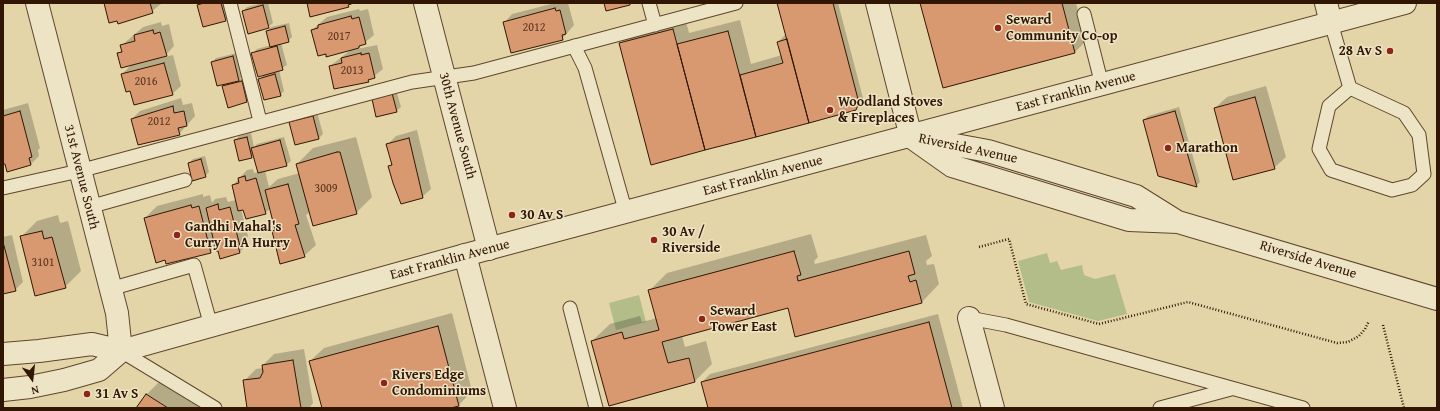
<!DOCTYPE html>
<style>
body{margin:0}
#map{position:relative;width:1440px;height:411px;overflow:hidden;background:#e3d5a8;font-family:"Gentium Book Plus",serif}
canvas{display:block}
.frame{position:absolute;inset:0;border:4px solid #311603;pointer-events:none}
.north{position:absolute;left:12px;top:359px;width:40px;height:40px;-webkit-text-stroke:3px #ede4c6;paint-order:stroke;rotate:165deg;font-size:11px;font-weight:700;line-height:16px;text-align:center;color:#311603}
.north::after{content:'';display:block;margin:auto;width:14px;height:18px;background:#311603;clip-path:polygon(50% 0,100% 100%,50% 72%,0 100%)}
</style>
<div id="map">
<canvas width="1440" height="411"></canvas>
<div class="frame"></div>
<div class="north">N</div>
</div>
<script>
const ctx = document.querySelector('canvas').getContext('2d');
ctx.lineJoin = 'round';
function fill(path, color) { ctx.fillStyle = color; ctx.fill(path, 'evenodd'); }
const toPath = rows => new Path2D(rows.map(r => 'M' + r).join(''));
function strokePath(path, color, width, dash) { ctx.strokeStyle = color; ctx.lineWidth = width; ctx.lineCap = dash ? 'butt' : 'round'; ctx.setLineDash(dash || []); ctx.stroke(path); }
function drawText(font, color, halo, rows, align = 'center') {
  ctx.font = font + ' "Gentium Book Plus",serif'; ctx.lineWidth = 3; ctx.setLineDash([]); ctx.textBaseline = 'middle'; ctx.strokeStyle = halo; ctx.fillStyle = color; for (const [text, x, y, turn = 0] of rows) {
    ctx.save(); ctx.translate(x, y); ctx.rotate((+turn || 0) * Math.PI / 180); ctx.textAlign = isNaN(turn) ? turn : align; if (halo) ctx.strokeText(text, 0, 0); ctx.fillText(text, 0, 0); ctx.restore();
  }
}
const green = toPath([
 [1047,253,1050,263,1057,261,1061,270,1082,265,1084,275,1095,279,1115,274,1127,314,1098,321,1029,302,1018,261],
 [639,295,646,322,616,330,609,303]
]);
const shadow = toPath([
 [105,3,161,3,161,4,147,15,119,22],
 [200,3,226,3,229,16,225,20,198,5],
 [262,3,268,3,273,23,268,27,243,11,247,7],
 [555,3,568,3,574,25,562,39,504,23,512,14],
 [778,3,838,3,863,98,860,105,855,109,652,163,620,44,632,32,685,18,689,33,740,20,751,64,782,55,778,42,786,34],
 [921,3,1076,3,1086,41,1075,52],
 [359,9,360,11,368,9,374,35,357,49,377,45,383,69,368,81,330,66,352,49,312,30,327,17],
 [161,22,162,26,169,24,174,46,164,57,173,55,181,86,172,94,131,90,122,74,133,63,118,54,122,50,121,46,143,27],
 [289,23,292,37,288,41,281,43,287,65,279,70,284,91,280,95,260,79,265,74,253,53,257,49,271,45,267,31,271,27],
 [237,53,243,76,239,79,246,78,251,97,246,102,223,86,227,83,212,62,216,58],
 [1266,86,1286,157,1274,168,1215,108,1227,97],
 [396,90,401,107,396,111,373,99],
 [181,98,183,105,192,103,195,116,179,134,132,119,140,111],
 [28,103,40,148,38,150,39,156,31,164,8,170,6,163,3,165,3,110],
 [1179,107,1200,182,1196,186,1144,120,1148,116],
 [317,112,323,134,319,138,296,144,291,122,295,118],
 [417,130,431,189,422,197,390,166,392,163,388,144,396,136],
 [251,133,254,147,257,144,284,137,291,161,286,165,265,171,269,187,278,179,300,173,297,164,313,148,356,137,372,197,356,213,310,212,306,215,316,245,304,256,273,231,276,228,271,208,265,213,241,209,248,236,247,238,248,244,240,252,221,257,216,246,210,252,145,218,157,206,203,194,203,197,210,195,212,203,215,199,226,197,228,202,236,200,233,185,247,170,253,169,254,173,259,172,254,155,252,157,235,141,239,136],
 [205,156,209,172,205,176,189,163,193,159],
 [58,215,60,223,68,221,81,271,65,287,21,237,37,221],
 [811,234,818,257,814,261,815,264,926,235,932,256,926,261,927,265,934,264,939,284,922,302,796,335,788,307,682,336,685,347,706,341,712,364,695,381,609,404,592,341,610,324,640,316,642,322,657,318,649,291,667,273],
 [12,235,23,282,15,290,3,293,3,237],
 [452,313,472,391,459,405,447,408,323,408,310,361,324,348],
 [938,314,963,408,709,408,702,382,710,374],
 [304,349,313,403,309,408,248,408,244,381,256,369,263,368,263,365,274,354],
 [160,381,205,408,138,408,146,395]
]);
const building = toPath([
 [104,3,150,3,153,13,118,24,117,21,109,23,104,3],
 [204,3,221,3,226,21,203,27,197,5,204,3],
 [307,3,354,3,348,5,349,7,310,17,307,3],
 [604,3,630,3,630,5,606,11,604,3],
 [777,3,833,3,859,103,856,110,809,123,777,3],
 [920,3,1062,3,1075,53,943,88,920,3],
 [263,5,269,28,248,34,242,11,263,5],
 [555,8,556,11,560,10,566,34,562,35,563,40,511,53,503,22,555,8],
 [351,16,352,19,359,17,366,44,359,46,359,48,326,57,326,54,318,56,311,30,318,28,318,25,351,16],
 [285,26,289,42,270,47,266,31,285,26],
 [673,29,705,150,651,165,619,43,673,29],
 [153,30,154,34,160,32,167,56,121,68,117,53,122,52,120,45,135,41,134,35,153,30],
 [728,31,756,137,705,150,677,44,728,31],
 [787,39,809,123,756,137,740,75,783,63,777,42,787,39],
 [277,46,283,70,258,77,251,53,277,46],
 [361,53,361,55,369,53,375,78,368,80,369,82,334,89,329,66,342,63,341,58,361,53],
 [233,56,239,81,217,86,211,62,233,56],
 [164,63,173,95,134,105,130,91,126,92,121,74,164,63],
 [275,74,281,96,264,100,258,79,275,74],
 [242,81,247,102,228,108,222,86,242,81],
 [392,93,397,112,376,117,372,99,392,93],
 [1255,97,1275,169,1233,180,1214,108,1255,97],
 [173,106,174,113,184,111,187,126,178,128,180,135,138,145,131,119,173,106],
 [20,111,32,157,29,158,31,165,7,172,5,164,3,164,3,116,20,111],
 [1175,111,1197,187,1158,176,1143,120,1175,111],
 [313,116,319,139,295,145,289,122,313,116],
 [247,137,252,158,239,161,234,140,247,137],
 [409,138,423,198,401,204,393,183,388,166,392,165,386,144,409,138],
 [280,140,287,166,258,173,251,148,280,140],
 [337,152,340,152,357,214,313,226,296,164,337,152],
 [201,159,206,177,192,181,188,163,201,159],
 [245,176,246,181,256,178,266,214,246,219,243,210,238,211,232,185,239,183,238,178,245,176],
 [288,184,299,224,295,225,305,257,280,264,272,231,275,230,265,190,288,184],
 [218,204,219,210,230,207,240,246,238,246,240,253,220,259,218,251,216,251,206,208,218,204],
 [191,205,192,208,199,206,211,253,166,264,165,260,156,263,144,218,191,205],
 [42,231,44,239,52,237,66,288,35,296,20,236,42,231],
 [3,242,16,291,3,294,3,242],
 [794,251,801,275,797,276,798,281,909,251,915,274,908,276,910,282,916,280,922,303,795,337,788,308,662,342,668,363,689,358,695,382,609,406,591,341,622,332,624,339,659,330,648,290,794,251],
 [929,322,952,408,708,408,701,382,929,322],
 [438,326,459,406,451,408,322,408,309,361,438,326],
 [293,360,301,408,247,408,243,380,260,378,263,372,262,365,293,360],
 [146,394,168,408,136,408,146,394]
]);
const path = toPath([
 [979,247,1009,239,1026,304,1099,324,1188,302,1337,343,1348,342,1359,336,1365,329,1369,321],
 [1383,325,1404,408]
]);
const service = toPath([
 [230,3,260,121],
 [649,3,655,25],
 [1084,14,1102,85],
 [1331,23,1350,88,1404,113,1419,135,1424,174,1412,185,1392,190,1331,170,1319,149,1329,106,1350,88],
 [574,46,585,68,626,213],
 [3,188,79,171,412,82,474,73,736,3],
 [89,207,185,180],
 [110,289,194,265,211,326],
 [570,308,596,408],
 [969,318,1006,325,1303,408],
 [121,351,215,408],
 [1160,408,1231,389]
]);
const minor = toPath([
 [425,3,489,249],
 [877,3,911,137],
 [1326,3,1331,23],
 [465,255,505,408],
 [969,318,993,408]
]);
const tertiary = toPath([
 [37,3,117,313,121,351],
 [911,137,952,166,1129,220,1178,222,1437,299],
 [917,138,988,151,1136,196,1176,221],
 [3,354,39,351,92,344,121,351],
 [3,390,30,387,64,380,99,370,121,351,146,344,465,255,1405,3]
]);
const markers = [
 [998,28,4,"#8f2418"],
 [1390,51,4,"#8f2418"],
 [830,110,4,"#8f2418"],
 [1168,148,4,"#8f2418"],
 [512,215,4,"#8f2418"],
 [177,235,4,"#8f2418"],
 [654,240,4,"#8f2418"],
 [702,319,4,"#8f2418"],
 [384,383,4,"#8f2418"],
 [87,394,4,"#8f2418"]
];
const numberNames = [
 ["2012",534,28],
 ["2017",339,37],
 ["2013",352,71],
 ["2016",146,82],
 ["2012",159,122],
 ["3009",326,189],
 ["3101",43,263]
];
const poiNames = [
 ["Seward",1006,20],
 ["Community Co-op",1006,36],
 ["28 Av S",1382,51,"right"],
 ["Woodland Stoves",838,102],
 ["& Fireplaces",838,118],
 ["Marathon",1176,148],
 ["30 Av S",520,215],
 ["Gandhi Mahal's",185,227],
 ["Curry In A Hurry",185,243],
 ["30 Av /",662,232],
 ["Riverside",662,248],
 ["Seward",710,311],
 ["Tower East",710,327],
 ["Rivers Edge",392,375],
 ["Condominiums",392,391],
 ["31 Av S",95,394]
];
const streetNames = [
 ["East Franklin Avenue",1076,92,-15],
 ["30th Avenue South",457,126,75],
 ["Riverside Avenue",968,149,12],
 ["East Franklin Avenue",763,176,-15],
 ["31st Avenue South",81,177,76],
 ["East Franklin Avenue",450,260,-15],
 ["Riverside Avenue",1308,260,17]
];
fill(green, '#b2bd89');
fill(shadow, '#0003');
fill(building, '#d89870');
strokePath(building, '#311603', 1);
strokePath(service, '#5e462c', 15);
strokePath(minor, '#5e462c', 24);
strokePath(tertiary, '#5e462c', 24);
strokePath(path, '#311603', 2.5, [1, 2]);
strokePath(service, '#ede4c6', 13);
strokePath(minor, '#ede4c6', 22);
strokePath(tertiary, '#ede4c6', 22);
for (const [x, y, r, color] of markers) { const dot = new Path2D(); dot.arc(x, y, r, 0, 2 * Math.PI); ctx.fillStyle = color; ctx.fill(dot); strokePath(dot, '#ede4c6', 1.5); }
drawText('12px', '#5b361e', null, numberNames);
drawText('bold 14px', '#311603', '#ede4c6', poiNames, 'left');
drawText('14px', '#311603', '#ede4c6', streetNames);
</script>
